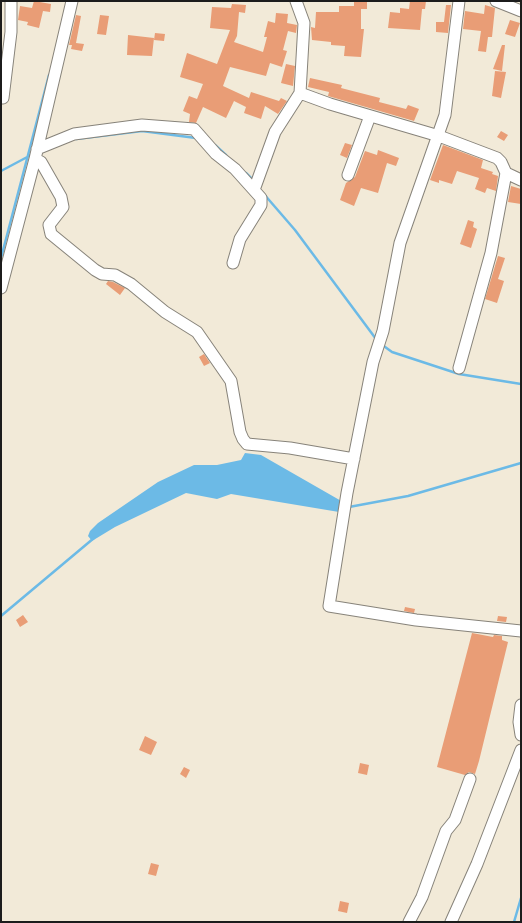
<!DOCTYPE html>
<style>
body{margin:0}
#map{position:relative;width:522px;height:923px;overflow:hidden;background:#f2ead8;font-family:"Patrick Hand",sans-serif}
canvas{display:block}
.frame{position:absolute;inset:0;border:2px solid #1c1c1c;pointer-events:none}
</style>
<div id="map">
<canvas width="522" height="923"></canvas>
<div class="frame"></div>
</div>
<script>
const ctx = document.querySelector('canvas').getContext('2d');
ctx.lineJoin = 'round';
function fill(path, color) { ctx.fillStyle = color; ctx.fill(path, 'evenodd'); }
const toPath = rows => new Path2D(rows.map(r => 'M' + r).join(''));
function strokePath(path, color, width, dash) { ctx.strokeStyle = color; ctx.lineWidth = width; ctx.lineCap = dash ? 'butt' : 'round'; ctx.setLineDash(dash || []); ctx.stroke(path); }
const water = toPath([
 [245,453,261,455,343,502,339,512,231,494,217,499,186,493,115,527,92,541,88,536,90,531,98,523,158,482,194,465,217,465,241,460]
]);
const stream = toPath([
 [76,139,142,131,196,138],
 [215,145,226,155],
 [1,171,31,155],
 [246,173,254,181],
 [263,193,295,230,376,339],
 [1,258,49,75],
 [381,344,392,352,459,374,521,384],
 [349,507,408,496,521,463],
 [1,616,94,538],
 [514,922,521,898]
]);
const building = toPath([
 [34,1,51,4,50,12,43,11,39,28,27,25,28,22,18,20,20,6,32,8],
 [410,1,426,1,425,9,422,9,420,30,388,28,390,12,400,13,400,8,409,9],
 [354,2,367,2,367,9,361,9,361,29,364,29,361,57,344,56,345,46,331,45,331,42,312,40,311,27,315,28,316,12,339,12,339,6,354,6],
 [232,4,246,5,245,13,239,12,237,36,234,42,263,52,267,37,264,37,268,21,275,23,276,13,288,14,287,23,297,25,296,33,288,31,283,50,287,51,282,67,270,63,266,76,230,67,223,86,249,98,251,92,279,101,281,98,287,101,278,114,265,106,261,119,244,113,246,107,234,101,226,118,203,107,196,123,189,122,190,114,183,111,189,96,197,99,203,84,180,77,187,53,217,64,230,30,210,28,212,7,231,8],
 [446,5,451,5,448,33,436,32,436,22,444,22],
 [485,5,495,8,492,37,488,37,486,52,478,51,481,31,463,29,465,11,484,14],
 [76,15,81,16,76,43,84,44,82,51,71,49,72,45,69,45],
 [100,15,109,16,106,35,97,34],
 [510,20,520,23,515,37,505,34],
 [155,33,165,34,164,41,154,40],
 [128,35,154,38,152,56,127,55],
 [502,45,505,45,502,71,493,69],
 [286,64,295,66,293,86,281,83],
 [495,71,506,72,501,98,492,96],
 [310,78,342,85,341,88,380,98,379,102,406,109,408,105,419,109,414,121,328,96,329,92,308,87],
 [501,131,508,135,504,141,497,137],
 [345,143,352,145,347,158,340,155],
 [443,145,483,160,481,168,493,172,492,174,498,176,496,191,487,188,485,193,475,189,479,178,457,171,452,184,439,180,439,183,430,180],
 [378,150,399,158,396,166,387,163,378,193,361,188,354,206,340,200,346,183,355,177,365,151,377,155],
 [511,186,521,189,521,204,508,202],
 [468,220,474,222,473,227,477,229,471,248,460,244],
 [498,256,505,258,498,279,504,281,497,303,485,299],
 [108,281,113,282,125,288,120,295,106,284],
 [204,354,210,363,204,366,199,357],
 [405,607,415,609,414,613,404,611],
 [23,615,28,622,20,627,16,620],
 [498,616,507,617,506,622,497,621],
 [472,633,493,637,494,635,502,636,502,640,508,642,479,761,475,774,469,772,465,775,437,767],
 [145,736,157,742,151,755,139,750],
 [360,763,369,765,367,775,358,773],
 [184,767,190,770,186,778,180,774],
 [151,863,159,865,156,876,148,874],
 [340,901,349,903,347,913,338,911]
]);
const minor = toPath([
 [72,1,35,159,41,162,61,197,63,207,49,225,51,234,95,270,102,274,115,275,131,284,165,312,197,332,231,381,240,432,243,439,247,444,290,448,354,459],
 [296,1,304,23,300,93,330,104,439,136,497,158,501,162,506,173,521,180],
 [459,1,445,115,400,243,383,331,373,362,347,493,329,606,416,620,521,631],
 [496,1,521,11],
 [3,98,11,32,11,1],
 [37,149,74,134,142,125,194,129,216,154,235,169,261,198,261,205,240,239,233,263],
 [348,175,370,116],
 [254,190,275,132,300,93],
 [1,288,35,159],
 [459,368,491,253,506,173],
 [521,705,519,722,521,735],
 [409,922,422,897,446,831,455,820,470,779],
 [451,922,477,864,521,750]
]);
fill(water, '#6cbae6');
strokePath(stream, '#6cbae6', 2.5);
fill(building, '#e99d76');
strokePath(minor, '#87837a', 13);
strokePath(minor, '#fff', 11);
</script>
